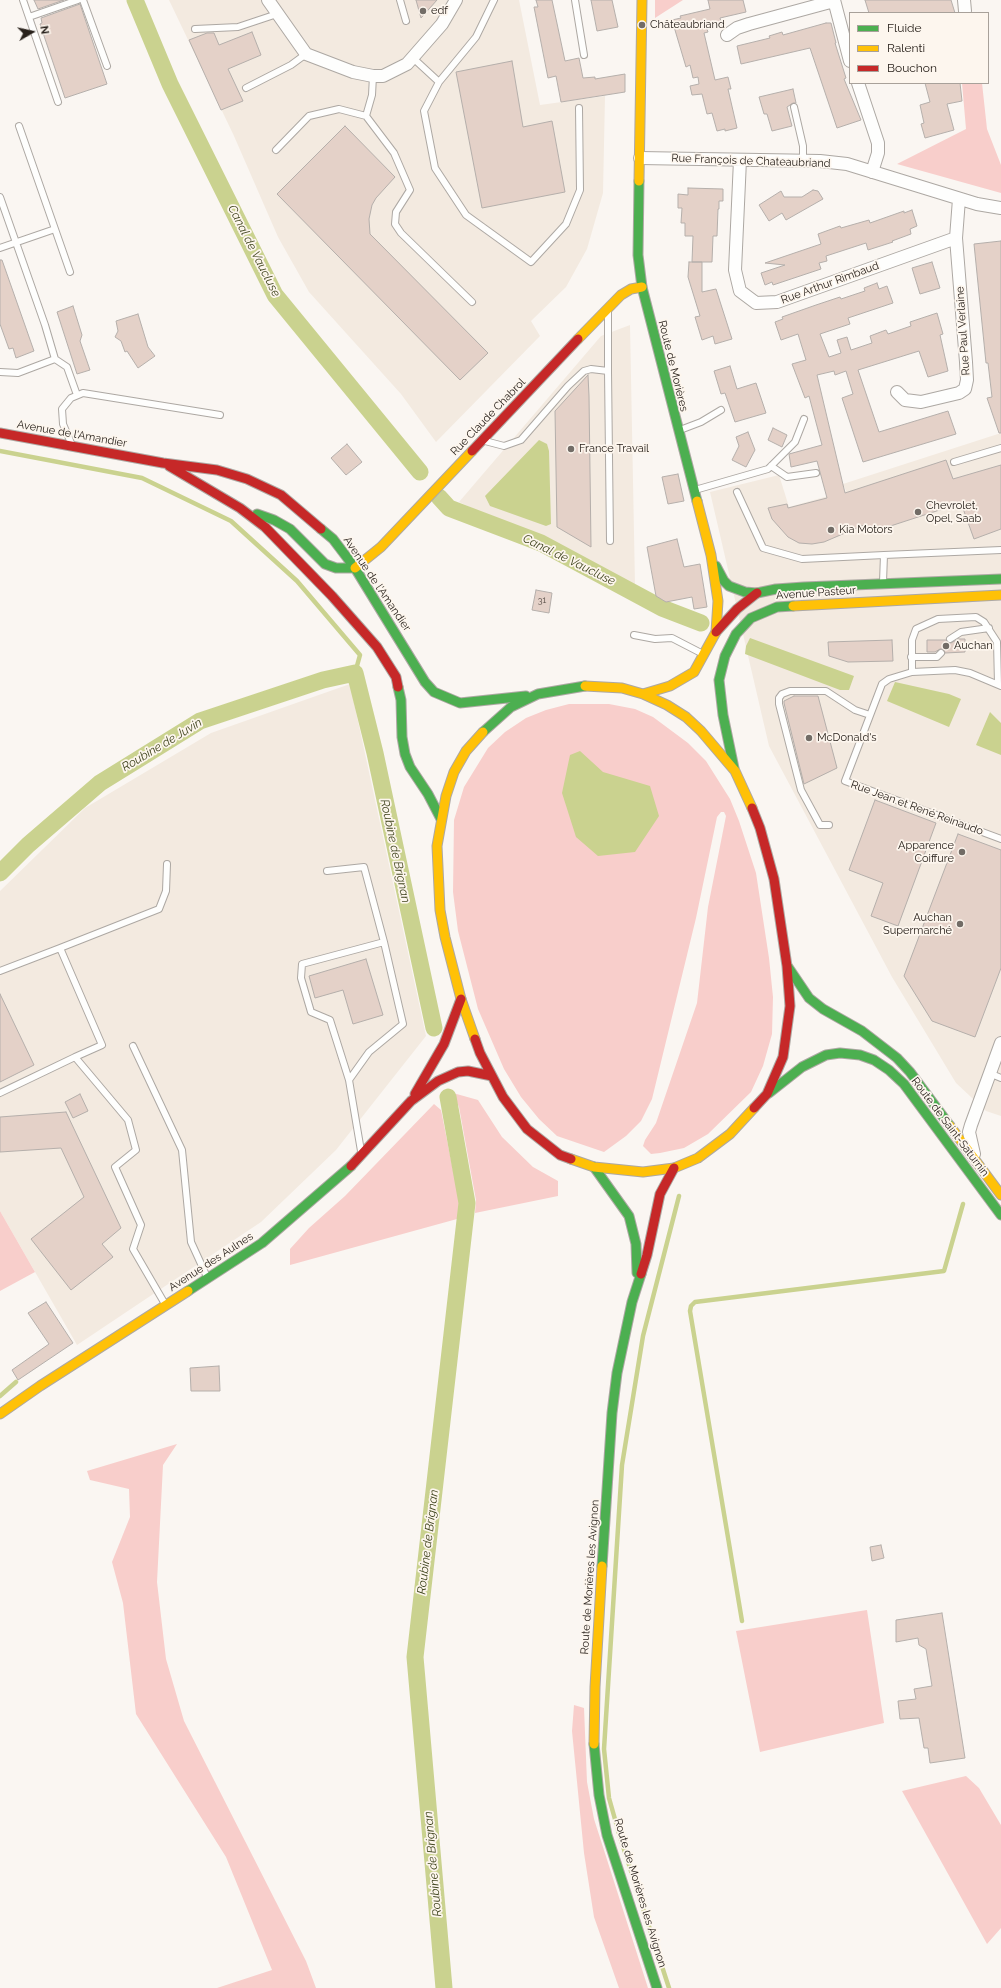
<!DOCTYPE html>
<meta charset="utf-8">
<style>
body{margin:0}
#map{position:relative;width:1001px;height:1988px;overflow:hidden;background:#faf6f2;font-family:Raleway,sans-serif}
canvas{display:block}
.legend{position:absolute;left:849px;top:12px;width:140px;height:72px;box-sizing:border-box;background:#fdf6ee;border:1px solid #a8a19a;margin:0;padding:5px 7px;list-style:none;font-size:12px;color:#28211b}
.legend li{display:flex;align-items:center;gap:8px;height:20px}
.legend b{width:20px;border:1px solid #a8a19a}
.north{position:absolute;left:12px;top:12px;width:40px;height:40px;-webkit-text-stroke:3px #fdf6ee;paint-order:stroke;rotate:81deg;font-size:11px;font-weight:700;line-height:16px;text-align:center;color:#28211b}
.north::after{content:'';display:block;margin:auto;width:14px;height:18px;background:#28211b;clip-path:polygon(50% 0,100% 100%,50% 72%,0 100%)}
</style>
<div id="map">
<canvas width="1001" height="1988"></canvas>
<ul class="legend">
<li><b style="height:5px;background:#4caf50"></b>Fluide</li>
<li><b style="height:5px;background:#ffc107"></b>Ralenti</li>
<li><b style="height:5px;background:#c62828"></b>Bouchon</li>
</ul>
<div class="north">N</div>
</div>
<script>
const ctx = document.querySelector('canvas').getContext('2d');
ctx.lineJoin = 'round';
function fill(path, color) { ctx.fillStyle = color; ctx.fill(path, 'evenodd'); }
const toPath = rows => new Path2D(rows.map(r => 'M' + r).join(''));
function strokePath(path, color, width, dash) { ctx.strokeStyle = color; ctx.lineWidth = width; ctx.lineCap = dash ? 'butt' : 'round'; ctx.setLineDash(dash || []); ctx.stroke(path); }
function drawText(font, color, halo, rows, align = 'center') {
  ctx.font = font + ' Raleway,sans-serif'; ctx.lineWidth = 3.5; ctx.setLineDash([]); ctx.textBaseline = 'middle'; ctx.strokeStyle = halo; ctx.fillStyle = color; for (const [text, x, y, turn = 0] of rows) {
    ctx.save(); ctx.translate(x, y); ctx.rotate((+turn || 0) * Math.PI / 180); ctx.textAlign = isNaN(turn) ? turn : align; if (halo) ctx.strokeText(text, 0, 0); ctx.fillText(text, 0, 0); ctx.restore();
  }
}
const built = toPath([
 [169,0,519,0,540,105,605,96,603,193,587,249,566,287,531,321,540,336,436,442,401,394,309,292,278,237,234,136],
 [630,325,635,585,459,502,601,336],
 [1001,433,1001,1116,986,1111,956,1083,892,977,769,746,710,492,779,475,789,507,846,491,843,484],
 [350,684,426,1036,336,1150,261,1222,77,1345,0,1211,0,891,85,808,211,733]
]);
const green = toPath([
 [655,0,683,0,655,18],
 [962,83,982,83,987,129,1001,165,1001,193,897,164,966,129],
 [569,704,609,704,635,709,653,717,688,743,706,761,730,799,739,821,756,873,769,958,773,997,772,1034,763,1066,751,1092,708,1134,684,1148,660,1153,651,1154,643,1146,645,1140,656,1123,697,1003,708,907,726,816,724,812,721,812,717,817,696,918,652,1099,641,1121,626,1136,604,1152,557,1136,539,1119,521,1097,504,1069,478,1009,458,931,453,892,454,820,464,787,488,748,505,732,526,718,546,710],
 [453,1093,478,1100,502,1137,533,1167,558,1181,558,1196,475,1213,476,1200,459,1107],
 [434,1104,441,1110,460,1205,457,1219,290,1265,290,1249,309,1228,345,1196],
 [0,1211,35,1272,0,1291],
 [177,1444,163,1465,157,1582,166,1659,184,1721,306,1961,316,1988,217,1988,272,1970,226,1857,136,1714,123,1603,112,1562,130,1517,129,1489,90,1480,87,1471],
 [867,1610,884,1723,760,1752,736,1631],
 [574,1705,584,1708,587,1782,594,1819,648,1988,619,1988,594,1917,584,1853,572,1731],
 [966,1776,979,1788,1001,1825,1001,1928,987,1944,902,1791]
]);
const water = toPath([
 [539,440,547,444,549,451,551,524,546,526,490,506,485,496],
 [750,638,854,676,849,690,840,690,745,654,746,646],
 [895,682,949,694,961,699,949,727,887,701],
 [990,712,1001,723,1001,755,976,745],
 [580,751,603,772,650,786,659,816,635,852,598,856,576,837,562,793,570,755]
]);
const stream = toPath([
 [0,451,142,478,231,521,297,581,360,655,355,673],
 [0,1396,16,1382],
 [742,1621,690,1311,691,1306,695,1302,944,1271,963,1204],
 [669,1988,620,1837,609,1798,604,1749,622,1465,643,1336,679,1196]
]);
const canal = toPath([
 [135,0,170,84,275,295,420,472],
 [439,497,449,508,541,543,662,608,701,623],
 [0,873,28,845,100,783,200,721,323,680,355,673,375,753,434,1028],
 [444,1988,415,1657,467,1203,448,1097]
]);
const building = toPath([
 [34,0,64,0,38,9,34,0],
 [416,0,437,0,421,18,416,0],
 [536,0,552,0,565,61,579,58,583,78,595,77,595,79,625,74,625,92,561,102,556,76,548,78,534,7,538,7,536,0],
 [591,0,612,0,618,27,597,31,591,0],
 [708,0,743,0,746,12,720,18,722,25,707,29,708,32,704,33,715,80,728,77,731,89,728,89,737,128,725,131,725,129,717,131,712,113,707,114,702,94,692,95,690,86,699,84,698,77,693,78,690,65,686,67,672,20,681,18,680,16,710,9,708,0],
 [865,0,951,0,955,13,869,13,865,0],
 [80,4,107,84,65,98,40,24,42,23,41,18,80,4],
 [826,23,831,23,836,43,835,43,846,78,844,79,861,120,837,128,810,48,741,64,737,46,770,38,769,36,782,32,783,35,826,23],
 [252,32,261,55,228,69,243,101,221,110,189,40,207,33,214,33,219,45,252,32],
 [512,61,523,127,552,121,565,192,482,208,456,72,512,61],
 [925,83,960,83,962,101,947,104,954,130,925,138,921,124,924,123,920,105,930,102,925,83],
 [793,89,796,103,793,103,787,107,792,126,772,131,767,114,764,114,759,97,793,89],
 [345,126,395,177,376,198,372,205,369,219,370,234,488,353,460,380,277,194,345,126],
 [688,188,723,189,723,201,719,201,719,209,718,209,717,236,713,236,712,262,692,262,693,236,685,236,685,223,681,223,682,208,678,208,678,194,688,195,688,188],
 [813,190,818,191,823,199,786,220,782,213,769,221,759,205,781,191,784,197,802,197,813,190],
 [912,210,917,226,910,229,911,234,892,241,893,242,868,250,866,243,826,256,827,261,819,263,821,269,773,285,772,282,765,285,761,273,785,265,765,263,821,244,818,234,840,226,841,228,869,220,870,223,904,211,904,213,912,210],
 [1001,241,1001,433,999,433,987,398,992,397,988,363,986,363,974,244,1001,241],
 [0,260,2,260,34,351,16,358,13,348,9,349,0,324,0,260],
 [689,262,702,262,702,292,716,289,732,339,715,344,713,336,702,340,695,317,700,316,688,277,689,262],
 [932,262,940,288,920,294,912,268,932,262],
 [877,283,879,289,887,286,893,303,848,318,850,324,820,334,829,357,841,353,837,340,847,337,851,350,872,343,870,336,886,330,888,334,911,326,910,322,937,313,943,334,940,335,948,371,928,377,919,351,858,370,879,432,948,411,956,434,863,462,842,398,853,394,846,371,835,375,834,371,817,375,845,493,946,460,953,479,1001,465,1001,529,974,539,961,503,869,533,866,524,824,542,812,544,799,543,788,537,772,519,768,508,787,504,788,508,827,498,817,461,791,467,789,454,822,445,809,396,805,398,792,364,806,360,798,334,781,340,775,322,783,319,782,317,816,305,840,297,841,299,865,291,864,288,877,283],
 [73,306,82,335,80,341,90,370,77,374,57,312,73,306],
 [138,314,148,347,155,356,138,368,127,351,125,352,121,341,115,337,118,331,116,321,138,314],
 [730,366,737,389,756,383,766,413,735,422,725,393,721,394,714,371,730,366],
 [588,375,589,396,591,547,557,527,555,411,588,375],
 [773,428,787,435,782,447,768,440,773,428],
 [748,432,755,450,746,467,732,460,739,446,736,437,748,432],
 [347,444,362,462,346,475,331,458,347,444],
 [678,474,684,501,668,504,662,477,678,474],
 [677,539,684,567,700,564,707,607,694,609,692,597,666,602,656,596,647,547,677,539],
 [536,590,552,593,549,613,532,610,536,590],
 [958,639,965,639,965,652,945,653,944,650,940,649,935,652,927,652,927,640,946,640,951,643,958,639],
 [892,640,893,661,848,662,829,656,828,642,892,640],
 [794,696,818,696,837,768,804,784,784,703,784,701,794,696],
 [875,800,936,823,898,926,871,916,883,883,849,870,875,800],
 [958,834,1001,850,1001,968,975,1037,932,1021,904,976,958,834],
 [366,959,383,1015,353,1024,343,990,315,998,309,976,366,959],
 [0,994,34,1065,0,1082,0,994],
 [80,1094,88,1111,73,1118,65,1102,80,1094],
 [66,1112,121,1228,102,1244,113,1257,71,1290,31,1239,84,1197,61,1148,0,1152,0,1117,66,1112],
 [46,1302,73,1343,18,1380,12,1370,49,1344,28,1313,46,1302],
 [219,1366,220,1391,191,1391,190,1368,219,1366],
 [881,1545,884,1558,872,1561,870,1547,881,1545],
 [942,1613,965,1758,930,1763,928,1748,924,1748,919,1718,900,1719,898,1701,916,1699,914,1689,932,1686,926,1649,919,1645,918,1638,896,1642,896,1620,942,1613]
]);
const lane = toPath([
 [23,0,58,102],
 [83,0,107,66],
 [400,0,406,21],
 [575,0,584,55],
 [29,17,78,0],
 [195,29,238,27,277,14],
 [413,58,439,82,476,37,494,0],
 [439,82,424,111,435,168,466,215,531,262,566,224,580,190,579,108],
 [246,88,291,65,306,54],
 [794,107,803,146,803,161],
 [366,116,394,153,410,190,396,212,395,224,401,233,472,302],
 [19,126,70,272],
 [276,150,309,116,339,109,366,116,372,95,373,76],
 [0,197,45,325,55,359,67,367,77,395],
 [0,248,55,229],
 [608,371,610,541],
 [0,372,18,373,55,359],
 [680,430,701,422,721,410],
 [485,441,504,446,521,440,568,386,584,371,591,369,608,371,608,312],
 [71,443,63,424,62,409,71,398,83,393,220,415],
 [954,462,1001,448],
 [771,466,787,477,816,473],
 [695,490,768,469,795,442,804,419],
 [737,492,763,548,802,559,884,555],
 [883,582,884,555,1001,550],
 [634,635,655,639,672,638,703,654],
 [950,639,961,632,989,628],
 [911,657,937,657,941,653],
 [912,672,912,640,916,629,938,619,976,617,984,622,997,642,998,684],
 [1001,686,970,673,955,670,912,672,889,679,882,684,845,781,1001,839],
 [829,825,820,825,801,790,779,704,779,698,782,694,790,691,826,691,855,710,870,715],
 [327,871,364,867,384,942,403,1024,369,1052,349,1080,361,1151],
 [0,971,60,948],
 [133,1046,182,1150,191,1242,207,1277],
 [75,1057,102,1045,60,948,159,909,166,891,167,864],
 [989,1073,1001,1078],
 [349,1080,330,1020,311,1012,301,978,302,964,384,942],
 [0,1093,75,1057,128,1120,136,1150,115,1167,141,1225,133,1249,165,1304]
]);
const street = toPath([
 [268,0,306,54,353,72,373,76,383,76,407,64,442,24,456,0],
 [834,0,850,61],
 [964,0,965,11],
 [727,35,737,28,749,24,834,1],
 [858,83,878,143,878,153,872,172],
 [640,158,820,161,847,164,977,204,1001,208],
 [740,160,735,270,740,291,756,303,777,302,956,238],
 [897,392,905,400,921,402,959,393,965,389,967,380,966,362,956,238,959,199],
 [974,1154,969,1132,971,1125,1001,1043]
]);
const fast = toPath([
 [639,181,638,255,642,287,697,501],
 [257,514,274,520,290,529,325,564,336,568,355,568],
 [321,529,333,539,355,568,425,682,434,692,460,703,526,696],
 [716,566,724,581,729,586,745,592,757,593,776,589,804,587,1001,579],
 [398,687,401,700,402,737,405,754,410,767,428,794,441,819],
 [483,732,511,707,538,694,585,686],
 [734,768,723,715,719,680,725,656,736,634,751,618,777,607,793,606],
 [788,967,809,998,823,1009,862,1031,897,1058,910,1072,950,1126],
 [769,1093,802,1067,826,1055,840,1053,860,1055,874,1060,889,1070,904,1084,1001,1215],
 [594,1167,629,1216,636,1244,637,1273],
 [188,1291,262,1243,351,1166],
 [602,1566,612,1413,617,1373,632,1302,641,1274],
 [594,1744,599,1795,607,1835,657,1988]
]);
const slow = toPath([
 [639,181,642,0],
 [578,339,621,295,631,289,642,287],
 [355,568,381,547,472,451],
 [793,606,1001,595],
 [585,686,622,688,643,694,667,705,686,717,701,731,735,771,752,808],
 [643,694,670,686,694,672,716,632,718,601,711,555,697,501],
 [475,1039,461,999,445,937,440,910,437,846,446,796,454,772,466,751,483,732],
 [950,1126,1001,1195],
 [571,1159,594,1167,643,1172,674,1168,698,1158,730,1134,754,1108],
 [0,1414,40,1386,188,1291],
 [594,1744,595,1687,602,1566]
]);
const jam = toPath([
 [0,433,163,463,217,470,247,479,281,495,321,529],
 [472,451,578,339],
 [169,466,240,508,265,527,332,596,377,647,396,677,398,687],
 [716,632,737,609,757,593],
 [752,808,760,828,774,879,787,966,790,1006,783,1057,767,1094,754,1108],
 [475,1039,480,1053,503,1097,527,1129,560,1155,571,1159],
 [415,1094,444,1044,461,999],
 [351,1166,411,1101,438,1081,458,1072,468,1071,492,1076],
 [641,1274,647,1255,660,1194,674,1168]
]);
const markers = [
 [423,11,4,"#726c66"],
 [642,25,4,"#726c66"],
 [571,449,4,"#726c66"],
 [918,512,4,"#726c66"],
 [831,530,4,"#726c66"],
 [946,646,4,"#726c66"],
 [809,738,4,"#726c66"],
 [962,852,4,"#726c66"],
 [960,924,4,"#726c66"]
];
const numberNames = [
 ["31",542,600]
];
const poiNames = [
 ["edf",431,11],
 ["Châteaubriand",650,25],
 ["France Travail",579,449],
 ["Chevrolet,",926,506],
 ["Opel, Saab",926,519],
 ["Kia Motors",839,530],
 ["Auchan",954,646],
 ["McDonald's",817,738],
 ["Apparence",954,846,"right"],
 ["Coiffure",954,859,"right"],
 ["Auchan",952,918,"right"],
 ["Supermarché",952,931,"right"]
];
const streetNames = [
 ["Rue François de Chateaubriand",751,161,2],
 ["Rue Arthur Rimbaud",830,283,-20],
 ["Rue Paul Verlaine",963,331,-94],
 ["Route de Morières",673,366,76],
 ["Rue Claude Chabrol",488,417,-46],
 ["Avenue de l'Amandier",72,434,10],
 ["Avenue de l'Amandier",377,584,56],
 ["Avenue Pasteur",816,593,-4],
 ["Rue Jean et René Reinaudo",917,808,20],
 ["Route de Saint-Saturnin",950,1127,53],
 ["Avenue des Aulnes",211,1262,-33],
 ["Route de Morières les Avignon",590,1577,-86],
 ["Route de Morières les Avignon",640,1893,73]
];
const waterNames = [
 ["Canal de Vaucluse",254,251,63],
 ["Canal de Vaucluse",569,560,26],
 ["Roubine de Juvin",162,745,-31],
 ["Roubine de Brignan",395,851,78],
 ["Roubine de Brignan",428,1542,-83],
 ["Roubine de Brignan",433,1864,-95]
];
fill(built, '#f3eae0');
fill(green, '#f8cecb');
fill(water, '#cad28f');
strokePath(stream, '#cad28f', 4.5);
strokePath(canal, '#cad28f', 17);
fill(building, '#e4d1c8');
strokePath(building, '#b5afab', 1);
strokePath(lane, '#ada8a3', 8);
strokePath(street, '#ada8a3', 14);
strokePath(fast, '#ada8a3', 11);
strokePath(slow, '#ada8a3', 11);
strokePath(jam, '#ada8a3', 11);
strokePath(lane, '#fefefd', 6);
strokePath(street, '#fefefd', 12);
strokePath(fast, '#4caf50', 9);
strokePath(slow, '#ffc107', 9);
strokePath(jam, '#c62828', 9);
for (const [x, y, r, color] of markers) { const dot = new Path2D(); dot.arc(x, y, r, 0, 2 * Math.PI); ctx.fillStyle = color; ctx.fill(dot); strokePath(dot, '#fdf6ee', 1.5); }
drawText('9px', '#574d46', null, numberNames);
drawText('11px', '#28211b', '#fdf6ee', poiNames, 'left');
drawText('11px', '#28211b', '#fdf6ee', streetNames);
drawText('italic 12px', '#3f441d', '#fdf6ee', waterNames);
</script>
